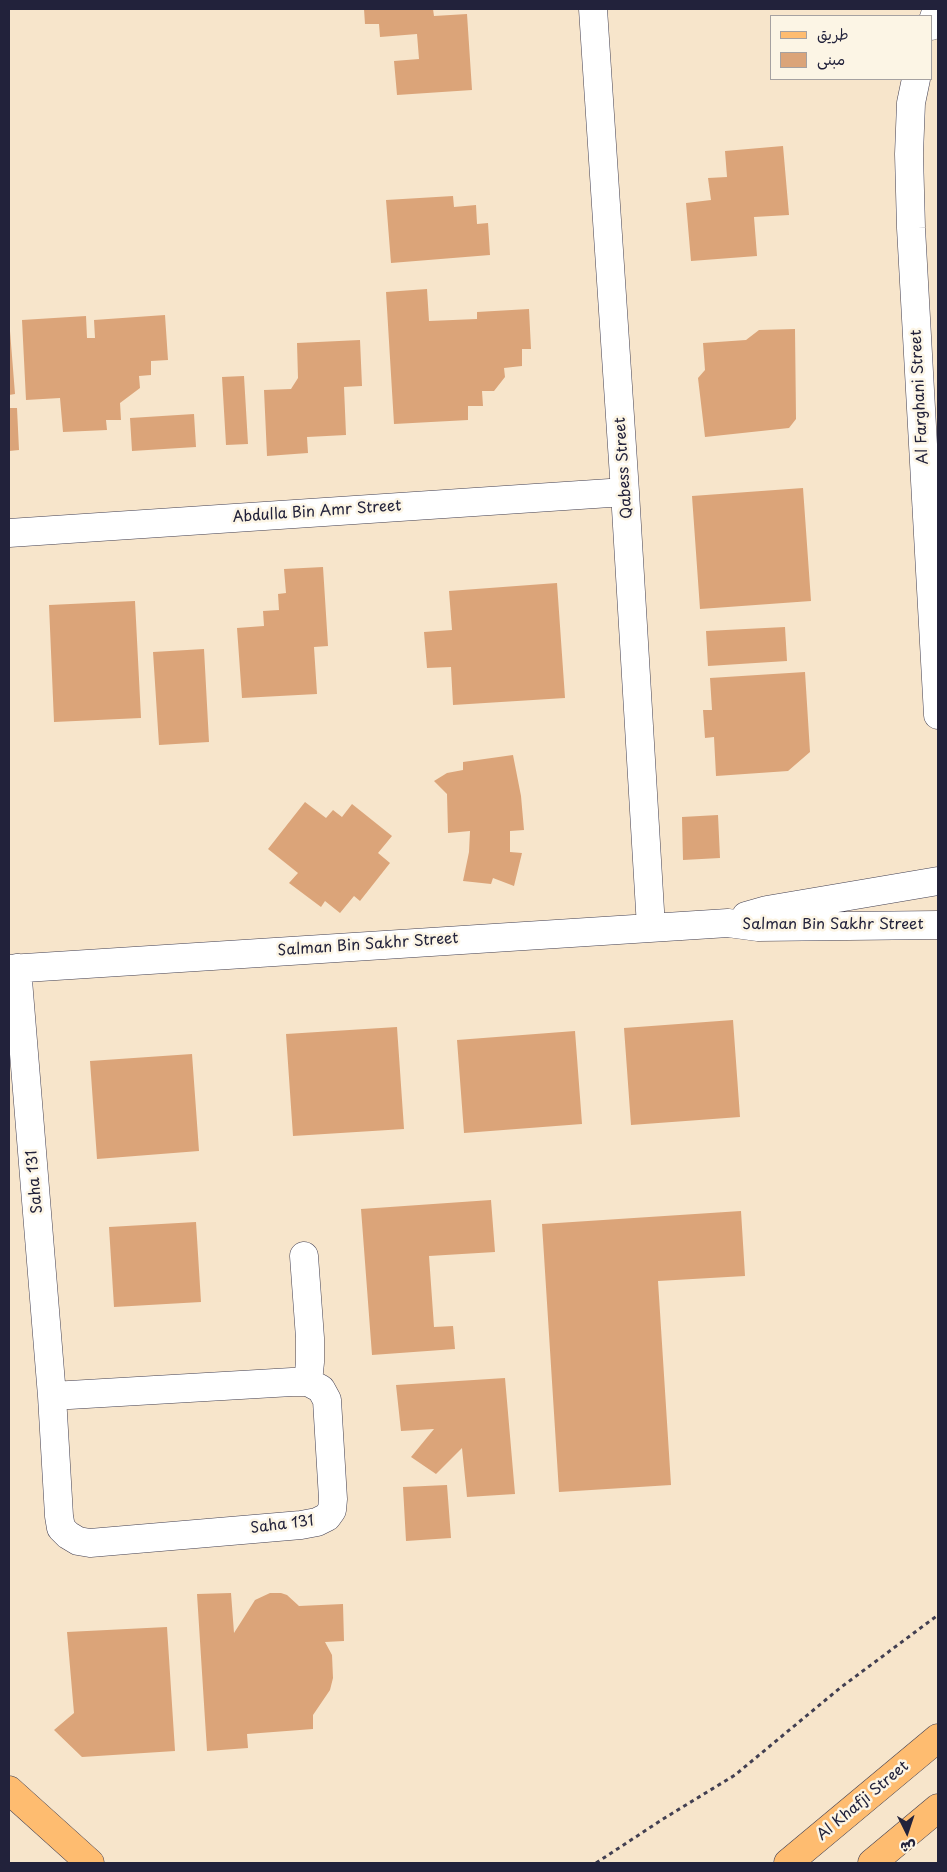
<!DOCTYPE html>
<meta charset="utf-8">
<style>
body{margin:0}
#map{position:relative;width:947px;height:1872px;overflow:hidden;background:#f7e5cb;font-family:"Playpen Sans","Playpen Sans Arabic",sans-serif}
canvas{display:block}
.frame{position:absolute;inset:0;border:10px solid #22223b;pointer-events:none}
.legend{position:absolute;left:770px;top:15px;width:162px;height:65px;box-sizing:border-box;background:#fcf5e5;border:1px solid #a5a1a1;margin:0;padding:6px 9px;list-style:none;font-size:15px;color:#22223b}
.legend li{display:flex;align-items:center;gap:10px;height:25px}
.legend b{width:25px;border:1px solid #a5a1a1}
.north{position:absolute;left:882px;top:1807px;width:50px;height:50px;-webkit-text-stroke:4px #fcf5e5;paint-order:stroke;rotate:176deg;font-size:14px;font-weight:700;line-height:20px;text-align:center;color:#22223b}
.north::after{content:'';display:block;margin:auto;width:18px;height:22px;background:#22223b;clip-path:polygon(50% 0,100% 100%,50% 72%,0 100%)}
</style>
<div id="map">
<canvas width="947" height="1872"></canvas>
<div class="frame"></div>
<ul class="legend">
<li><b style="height:6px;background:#febc70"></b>طريق</li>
<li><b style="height:14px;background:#dba479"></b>مبنى</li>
</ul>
<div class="north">ش</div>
</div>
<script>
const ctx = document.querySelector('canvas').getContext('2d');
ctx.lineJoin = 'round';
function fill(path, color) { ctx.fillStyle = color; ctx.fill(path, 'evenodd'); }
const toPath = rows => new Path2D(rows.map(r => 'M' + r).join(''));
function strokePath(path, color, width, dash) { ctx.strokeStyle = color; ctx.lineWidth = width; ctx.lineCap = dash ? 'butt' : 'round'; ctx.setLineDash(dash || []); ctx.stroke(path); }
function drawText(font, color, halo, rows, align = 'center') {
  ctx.font = font + ' "Playpen Sans",sans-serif'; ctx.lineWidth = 5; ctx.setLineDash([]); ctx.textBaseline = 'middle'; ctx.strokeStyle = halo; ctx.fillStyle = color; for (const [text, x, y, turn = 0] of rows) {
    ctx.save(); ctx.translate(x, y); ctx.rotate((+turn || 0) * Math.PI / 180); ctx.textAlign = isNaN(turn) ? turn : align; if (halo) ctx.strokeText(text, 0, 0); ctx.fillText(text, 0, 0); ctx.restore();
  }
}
const building = toPath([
 [364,9,433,9,434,16,467,14,472,90,397,95,394,61,419,59,417,34,380,37,379,24,365,24],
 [783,146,789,215,754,217,757,256,691,261,686,203,711,200,708,178,727,177,725,151],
 [453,196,454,207,476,205,477,224,488,223,490,255,391,263,386,200],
 [427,289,429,321,477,319,477,312,529,309,531,349,522,349,522,366,504,368,505,377,494,391,482,391,483,406,468,406,468,420,394,424,386,292],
 [165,315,168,360,151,361,151,375,139,376,140,388,120,403,121,420,106,420,107,430,63,432,60,398,26,400,22,320,86,316,87,338,95,338,94,320],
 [795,329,796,419,789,428,705,437,698,378,705,370,703,343,746,340,759,330],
 [9,331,10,331,15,394,9,395],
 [360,340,362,386,344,387,346,435,307,437,308,453,267,456,264,390,291,389,298,378,297,343],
 [244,376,248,444,226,445,222,377],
 [9,408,17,408,19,450,9,451],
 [194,414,196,447,132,451,130,418],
 [803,488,811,601,700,609,692,496],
 [323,567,328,646,314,647,317,694,242,698,237,628,264,626,263,611,279,610,278,594,286,593,284,569],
 [557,583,565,698,453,705,451,667,427,668,424,632,452,630,449,591],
 [135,601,141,718,54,722,49,605],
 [785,627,787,661,708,666,706,631],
 [204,649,209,742,159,745,153,652],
 [805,672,810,752,788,771,716,776,714,737,705,738,703,710,712,710,710,678],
 [513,755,521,796,524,830,510,831,510,852,522,853,514,886,493,878,491,884,463,881,469,852,470,831,448,833,447,794,434,781,447,773,463,770,463,762],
 [305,802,326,818,333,810,342,817,352,804,392,836,378,853,390,863,360,901,354,896,340,913,325,901,321,907,289,883,298,873,268,849],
 [718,815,720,858,683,860,682,817],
 [733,1020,740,1117,631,1125,624,1028],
 [397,1027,404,1129,293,1136,286,1034],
 [575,1031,582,1124,464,1133,457,1040],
 [192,1054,199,1151,97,1159,90,1061],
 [491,1200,495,1252,429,1256,434,1327,453,1326,455,1349,372,1355,361,1209],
 [741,1211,745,1276,658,1281,671,1485,559,1492,542,1224],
 [196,1222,201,1302,114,1307,109,1227],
 [505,1378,515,1494,467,1497,462,1448,436,1474,411,1457,434,1429,401,1431,396,1385],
 [447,1485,451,1538,406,1541,403,1487],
 [231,1593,234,1633,255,1600,270,1593,281,1593,287,1595,299,1606,343,1604,344,1641,325,1642,332,1655,333,1678,330,1690,313,1715,313,1729,247,1734,248,1748,207,1751,197,1594],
 [167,1627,175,1751,82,1757,54,1730,74,1713,67,1632]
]);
const path = toPath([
 [596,1863,663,1819,735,1775,840,1688,938,1615]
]);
const minor = toPath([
 [593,9,625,492,651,927],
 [931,26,937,9],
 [916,79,911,103,909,154,911,228,938,715],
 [9,533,625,492],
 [746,916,767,910,938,881],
 [17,968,52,1396,59,1516,61,1528,68,1535,78,1541,90,1543,301,1525,317,1522,327,1517,332,1510,333,1499,327,1400,321,1389,308,1382,292,1382,52,1396],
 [9,969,728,923,758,927,938,925],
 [304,1256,310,1338,310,1362,308,1382]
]);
const major = toPath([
 [9,1790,90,1863]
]);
const highway = toPath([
 [788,1863,938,1738],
 [872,1863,938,1808]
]);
const streetNames = [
 ["Al Farghani Street",920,397,-93],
 ["Qabess Street",624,468,-94],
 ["Abdulla Bin Amr Street",317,512,-4],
 ["Salman Bin Sakhr Street",833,925],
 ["Salman Bin Sakhr Street",368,945,-4],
 ["Saha 131",35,1182,-95],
 ["Saha 131",282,1525,-7],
 ["Al Khafji Street",863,1801,-40]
];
fill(building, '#dba479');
strokePath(minor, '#423f51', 29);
strokePath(major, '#423f51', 29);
strokePath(highway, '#423f51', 29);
strokePath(path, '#423f51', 3, [4, 4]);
strokePath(minor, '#fff', 28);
strokePath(major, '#febc70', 28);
strokePath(highway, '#febc70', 28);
drawText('15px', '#22223b', '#fcf5e5', streetNames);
</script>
